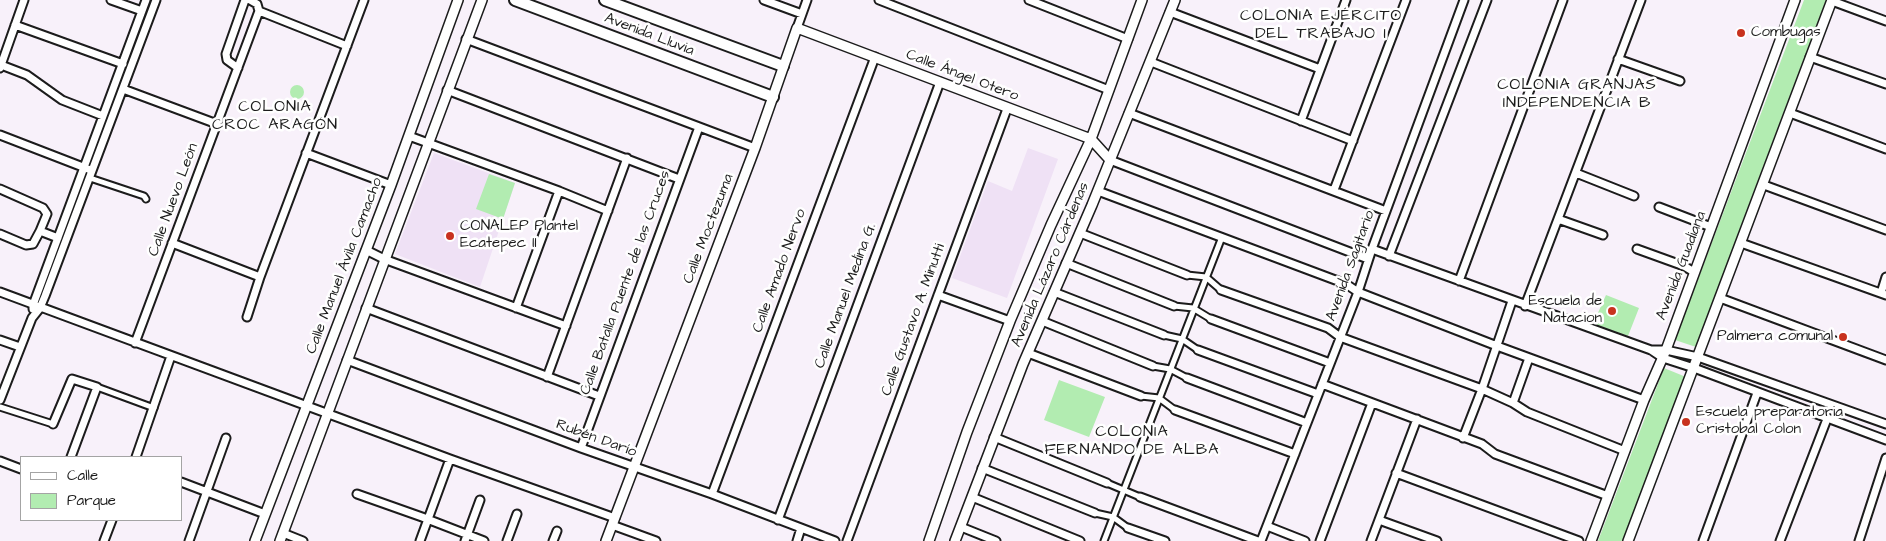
<!DOCTYPE html>
<meta charset="utf-8">
<style>
body{margin:0}
#map{position:relative;width:1886px;height:541px;overflow:hidden;background:#f8f1fa;font-family:"Architects Daughter",sans-serif}
canvas{display:block}
.legend{position:absolute;left:20px;top:456px;width:162px;height:65px;box-sizing:border-box;background:#fff;border:1px solid #a4a4a4;margin:0;padding:6px 9px;list-style:none;font-size:15px;color:#1c1c1c}
.legend li{display:flex;align-items:center;gap:10px;height:25px}
.legend b{width:25px;border:1px solid #a4a4a4}
</style>
<div id="map">
<canvas width="1886" height="541"></canvas>
<ul class="legend">
<li><b style="height:6px;background:#fff"></b>Calle</li>
<li><b style="height:14px;background:#b2ecb1"></b>Parque</li>
</ul>
</div>
<script>
const ctx = document.querySelector('canvas').getContext('2d');
ctx.lineJoin = 'round';
function fill(path, color) { ctx.fillStyle = color; ctx.fill(path, 'evenodd'); }
const toPath = rows => new Path2D(rows.map(r => 'M' + r).join(''));
function strokePath(path, color, width, dash) { ctx.strokeStyle = color; ctx.lineWidth = width; ctx.lineCap = dash ? 'butt' : 'round'; ctx.setLineDash(dash || []); ctx.stroke(path); }
function drawText(font, color, halo, rows, align = 'center') {
  ctx.font = font + ' "Architects Daughter",sans-serif'; ctx.lineWidth = 5; ctx.setLineDash([]); ctx.textBaseline = 'middle'; ctx.strokeStyle = halo; ctx.fillStyle = color; for (const [text, x, y, turn = 0] of rows) {
    ctx.save(); ctx.translate(x, y); ctx.rotate((+turn || 0) * Math.PI / 180); ctx.textAlign = isNaN(turn) ? turn : align; if (halo) ctx.strokeText(text, 0, 0); ctx.fillText(text, 0, 0); ctx.restore();
  }
}
const built = toPath([
 [1028,148,1058,159,1007,298,952,278,988,181,1012,191],
 [434,153,515,183,480,287,395,254]
]);
const green = toPath([
 [1804,0,1826,0,1737,236,1739,237,1696,347,1675,340],
 '290 92a7 7 0 1 1 14 0a7 7 0 1 1-14 0Z',
 [489,174,515,183,503,219,476,209],
 [1606,295,1639,308,1628,336,1593,324],
 [1664,368,1686,377,1624,541,1598,541],
 [1059,380,1105,397,1089,437,1044,420]
]);
const pedestrian = toPath([
 [90,178,144,196,146,199],
 [1187,275,1206,277,1221,290],
 [1174,306,1193,308,1211,319],
 [1164,335,1182,339,1198,350],
 [1153,366,1170,369,1187,378],
 [97,387,154,408],
 [1141,396,1159,398,1175,410],
 [0,407,53,424],
 [1107,483,1140,497],
 [1095,513,1113,517,1128,528],
 [1104,541,1222,237]
]);
const minor = toPath([
 [111,0,142,11],
 [250,0,257,4,259,11],
 [764,0,802,14],
 [879,0,1109,90],
 [1029,0,1128,39],
 [1832,1,1886,21],
 [259,11,347,46],
 [1170,12,1320,69],
 [15,25,123,64],
 [797,28,807,0],
 [466,39,755,148],
 [1810,57,1886,84],
 [1618,59,1680,81],
 [1151,62,1353,141],
 [1,65,27,75,62,100,103,116],
 [0,68,24,0],
 [238,68,227,60,226,54,245,0],
 [123,89,217,124],
 [447,90,679,179],
 [1129,113,1386,211],
 [1790,113,1886,149],
 [1301,121,1346,0],
 [0,135,88,169],
 [409,136,559,191,608,211],
 [306,153,391,185],
 [1110,160,1368,259],
 [1576,173,1634,196],
 [1764,185,1886,230],
 [0,189,43,208,47,214,40,231,33,244,26,245,0,234],
 [1334,190,1406,0],
 [1098,191,1346,284,1358,292,1497,346,1644,400],
 [1659,207,1711,227],
 [1558,219,1603,235],
 [40,231,58,238],
 [1080,233,1187,275],
 [172,243,260,277],
 [1741,243,1886,295],
 [1372,249,1651,350,1663,358,1694,368,1886,440],
 [1637,249,1684,266,1694,272],
 [366,250,384,259,566,326],
 [1389,256,1487,0],
 [1066,263,1174,306],
 [1459,281,1563,0],
 [1221,290,1328,328,1340,337,1482,389,1513,403,1527,412,1625,451],
 [0,292,450,459,615,518],
 [1054,292,1164,335],
 [1881,293,1886,277],
 [938,295,1010,321],
 [1720,298,1886,360],
 [1525,306,1641,0],
 [366,308,599,396],
 [516,308,559,191],
 [33,309,33,305,146,0],
 [247,317,260,277,364,0],
 [1211,319,1330,363],
 [1042,321,1153,366],
 [0,340,20,347],
 [135,343,259,11],
 [1198,350,1318,394],
 [1651,350,1666,350,1698,357,1886,424],
 [1028,353,1141,396],
 [347,360,581,448,712,494,835,541],
 [547,377,627,158],
 [1187,378,1307,423],
 [1322,384,1482,444,1495,454,1608,496],
 [0,400,32,318,40,308,45,296,156,0],
 [1513,403,1529,358],
 [1175,410,1295,454],
 [53,424,72,379,97,387,71,457],
 [994,437,1107,483],
 [1463,438,1482,389,1512,301],
 [581,448,699,127],
 [136,457,171,356],
 [0,461,21,469],
 [982,468,1095,513],
 [1396,473,1579,541],
 [181,482,265,514],
 [357,494,422,517,484,541],
 [712,494,875,57],
 [972,497,1080,541],
 [1140,497,1258,541],
 [778,520,940,82],
 [1379,520,1437,541],
 [612,525,656,541],
 [1267,526,1305,541],
 [961,527,996,541],
 [1128,528,1165,541],
 [283,533,303,541],
 [104,541,112,520],
 [189,541,226,438],
 [420,541,450,459],
 [465,541,480,500],
 [507,541,517,514],
 [553,541,557,531],
 [797,541,801,528],
 [847,541,1007,109],
 [1261,541,1358,292,1372,249,1464,0],
 [1320,541,1372,403],
 [1371,541,1417,419],
 [1703,541,1757,393],
 [1780,541,1827,419],
 [1859,541,1886,458]
]);
const tertiary = toPath([
 [255,541,391,185,458,0],
 [280,541,482,0],
 [606,541,755,148,797,28,1091,139,1110,160],
 [929,541,967,432,1010,321,1051,225,1091,139,1142,0],
 [955,541,1023,364,1092,205,1175,0],
 [1591,541,1644,400,1666,350,1795,0],
 [1628,541,1832,0]
]);
const secondary = toPath([
 [515,0,773,97],
 [605,0,783,66]
]);
const markers = [
 [1741,33,5,"#c8321e"],
 [450,236,5,"#c8321e"],
 [1612,311,5,"#c8321e"],
 [1843,337,5,"#c8321e"],
 [1686,422,5,"#c8321e"]
];
const poiNames = [
 ["Combugas",1751,33],
 ["CONALEP Plantel",460,227],
 ["Ecatepec II",460,244],
 ["Escuela de",1602,302,"right"],
 ["Natacion",1602,319,"right"],
 ["Palmera comunal",1833,337,"right"],
 ["Escuela preparatoria",1696,413],
 ["Cristobal Colon",1696,430]
];
const streetNames = [
 ["Avenida Lluvia",649,35,21],
 ["Calle Ángel Otero",962,76,21],
 ["Calle Nuevo León",174,200,-70],
 ["Calle Moctezuma",709,229,-69],
 ["Avenida Lázaro Cárdenas",1051,265,-67],
 ["Calle Manuel Ávila Camacho",345,266,-69],
 ["Avenida Sagitario",1351,266,-70],
 ["Avenida Guadiana",1682,266,-69],
 ["Calle Amado Nervo",780,271,-70],
 ["Calle Batalla Puente de las Cruces",626,283,-70],
 ["Calle Manuel Medina G.",846,296,-70],
 ["Calle Gustavo A. Minutti",914,320,-70],
 ["Rubén Darío",596,439,20]
];
const neighbourhoodNames = [
 ["COLONIA EJÉRCITO",1321,17],
 ["DEL TRABAJO I",1321,35],
 ["COLONIA GRANJAS",1577,86],
 ["INDEPENDENCIA B",1577,104],
 ["COLONIA",275,108],
 ["CROC ARAGÓN",275,126],
 ["COLONIA",1132,433],
 ["FERNANDO DE ALBA",1132,451]
];
fill(built, '#efe1f5');
fill(green, '#b2ecb1');
strokePath(pedestrian, '#1c1c1c', 9);
strokePath(minor, '#1c1c1c', 11);
strokePath(tertiary, '#1c1c1c', 12);
strokePath(secondary, '#1c1c1c', 14);
strokePath(pedestrian, '#fff', 5);
strokePath(minor, '#fff', 7);
strokePath(tertiary, '#fff', 9);
strokePath(secondary, '#fff', 10);
for (const [x, y, r, color] of markers) { const dot = new Path2D(); dot.arc(x, y, r, 0, 2 * Math.PI); ctx.fillStyle = color; ctx.fill(dot); strokePath(dot, '#fff', 2); }
drawText('15px', '#1c1c1c', '#fff', poiNames, 'left');
drawText('15px', '#1c1c1c', '#fff', streetNames);
ctx.letterSpacing = '1px';
drawText('16px', '#1c1c1c', '#fff', neighbourhoodNames);
ctx.letterSpacing = '0px';
</script>
